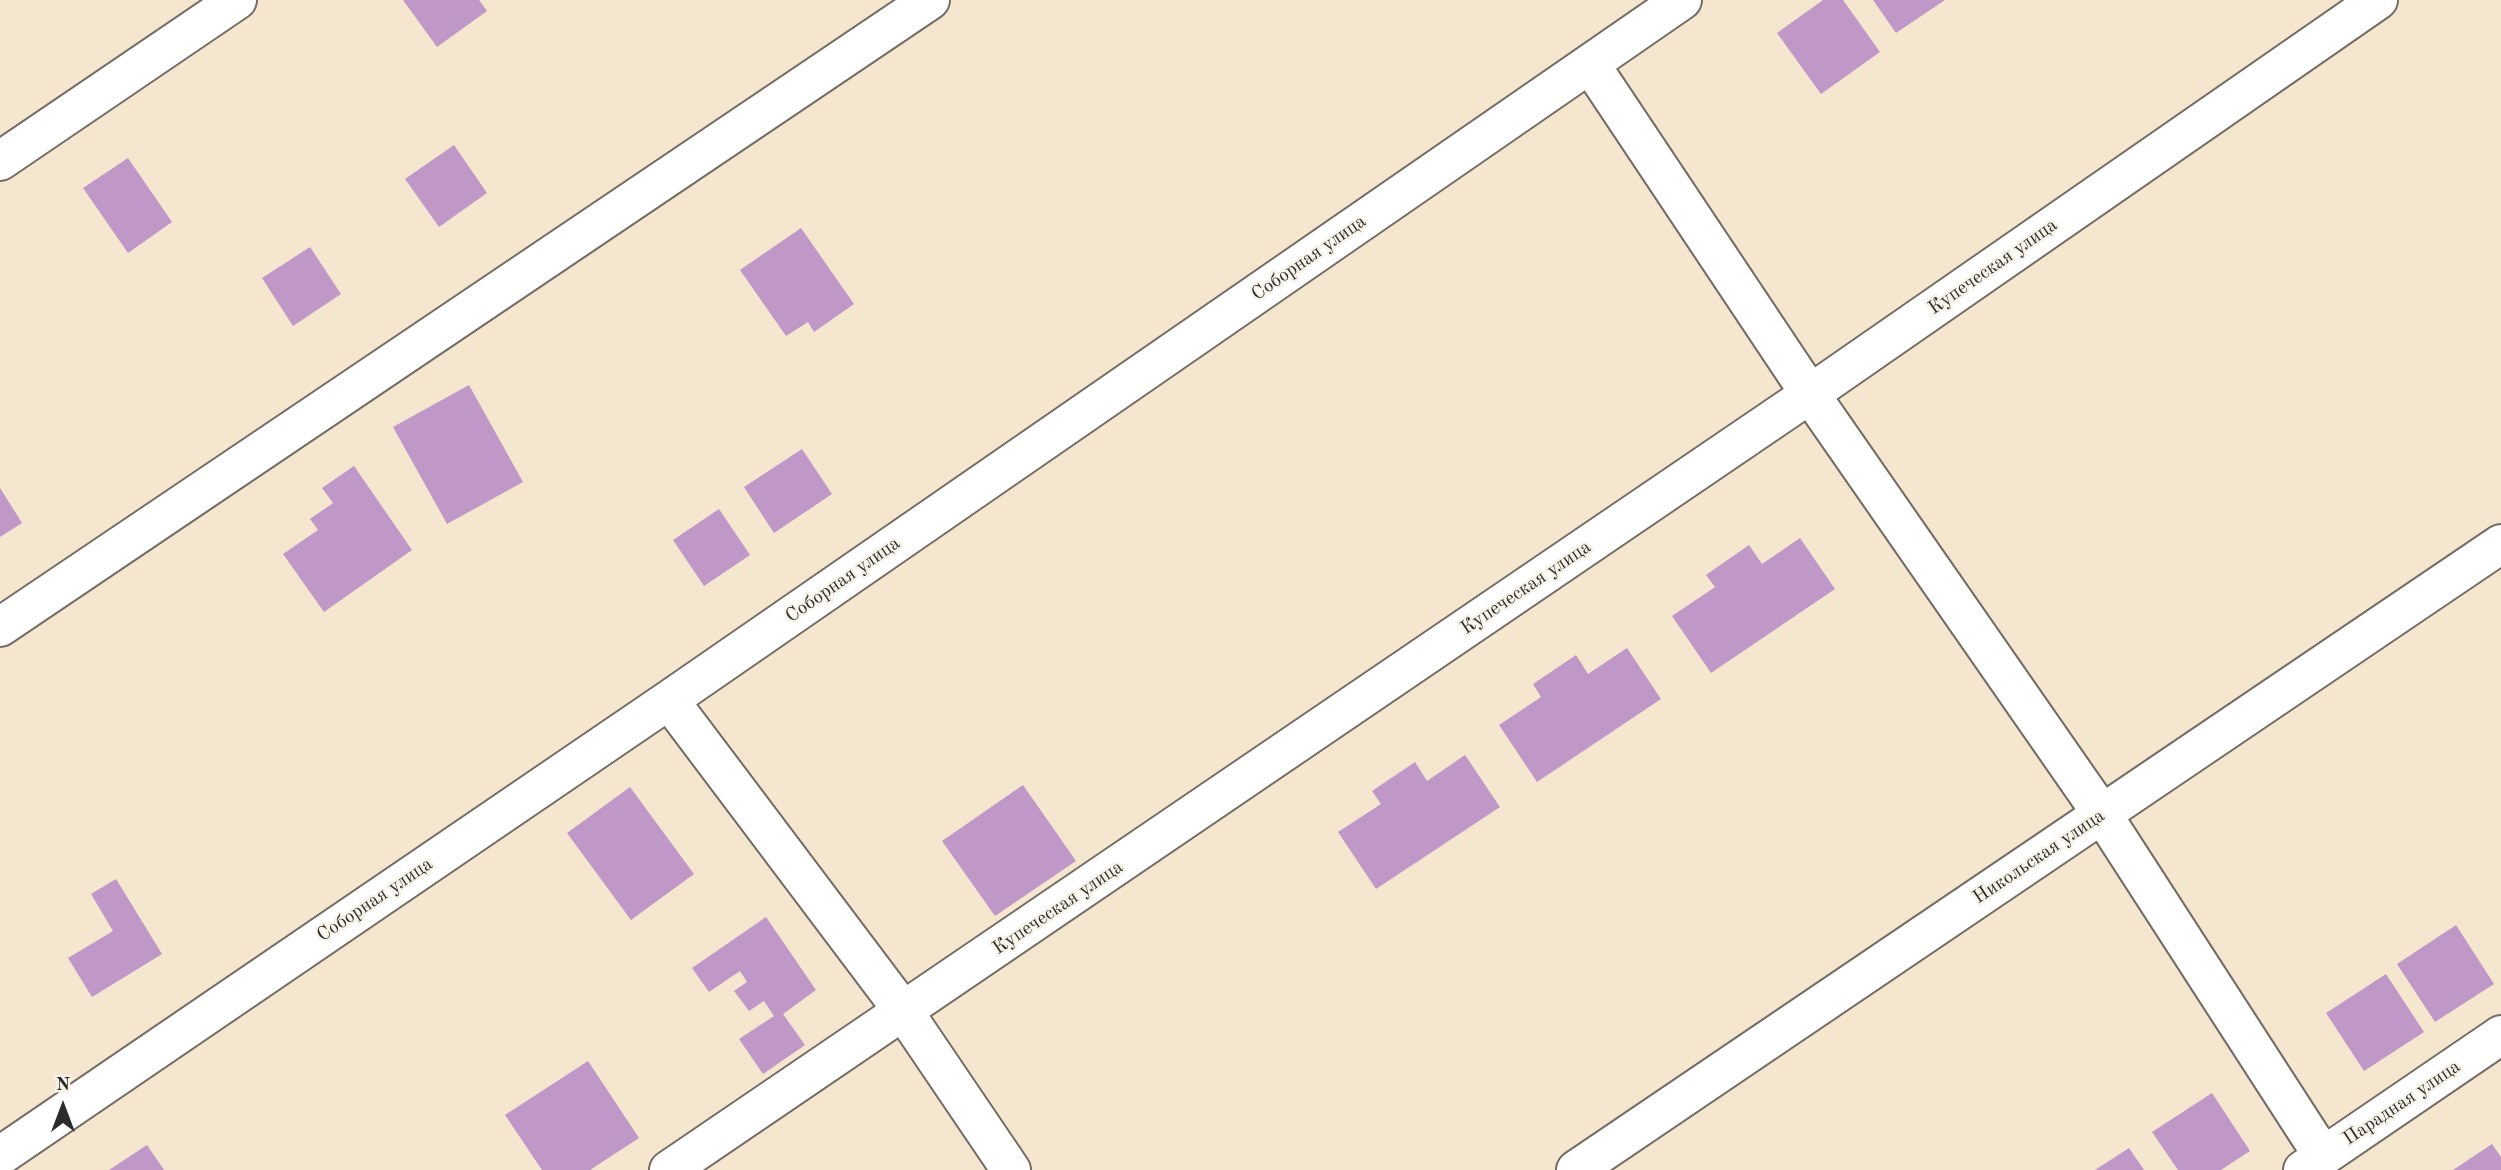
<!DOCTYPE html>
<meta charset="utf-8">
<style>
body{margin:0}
#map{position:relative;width:2501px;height:1170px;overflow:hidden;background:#f5e6cf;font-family:"Old Standard TT",serif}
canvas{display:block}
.north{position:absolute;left:28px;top:1072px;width:70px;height:70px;-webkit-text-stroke:5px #f7f3e8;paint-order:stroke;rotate:0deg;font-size:19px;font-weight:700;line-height:28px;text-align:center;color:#2b2b2b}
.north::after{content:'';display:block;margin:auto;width:24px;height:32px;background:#2b2b2b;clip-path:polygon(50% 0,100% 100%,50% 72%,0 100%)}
</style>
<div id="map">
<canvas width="2501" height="1170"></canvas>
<div class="north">N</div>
</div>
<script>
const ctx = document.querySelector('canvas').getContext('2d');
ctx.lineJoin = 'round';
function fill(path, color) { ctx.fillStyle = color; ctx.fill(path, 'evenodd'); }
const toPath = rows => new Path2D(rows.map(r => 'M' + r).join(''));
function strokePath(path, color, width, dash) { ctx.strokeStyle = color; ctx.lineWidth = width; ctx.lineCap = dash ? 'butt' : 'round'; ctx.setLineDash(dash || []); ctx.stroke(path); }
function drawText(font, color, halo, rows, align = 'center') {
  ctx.font = font + ' "Old Standard TT",serif'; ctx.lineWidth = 5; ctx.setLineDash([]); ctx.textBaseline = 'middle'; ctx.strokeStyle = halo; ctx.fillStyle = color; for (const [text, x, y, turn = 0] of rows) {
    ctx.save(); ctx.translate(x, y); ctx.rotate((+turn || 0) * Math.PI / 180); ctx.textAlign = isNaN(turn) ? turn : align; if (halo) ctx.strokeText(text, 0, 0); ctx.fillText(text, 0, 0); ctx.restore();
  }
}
const building = toPath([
 [403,0,479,0,487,11,437,47],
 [1823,0,1843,0,1880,52,1821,94,1777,33],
 [1873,0,1945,0,1896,33],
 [454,145,487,193,439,227,405,179],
 [128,158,172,222,128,253,83,188],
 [801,228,854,304,814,332,808,322,786,336,740,270],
 [310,247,341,294,293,326,262,278],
 [469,385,523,482,447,524,393,427],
 [802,449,832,494,774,533,744,487],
 [354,466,412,550,324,612,283,554,318,530,310,519,333,503,322,488],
 [0,488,22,523,0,537],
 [719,509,750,555,704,586,673,540],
 [1800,538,1835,589,1711,673,1672,616,1715,587,1706,575,1749,545,1762,564],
 [1627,648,1661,699,1537,782,1499,725,1541,697,1533,684,1576,655,1588,674],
 [1465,755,1500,807,1376,889,1338,832,1381,804,1372,791,1415,762,1427,781],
 [1023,785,1076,861,995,916,942,841],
 [630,787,694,874,631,920,567,833],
 [116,879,162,954,92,997,68,958,113,931,91,894],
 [766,917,816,990,783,1014,805,1045,763,1074,739,1039,774,1016,764,1001,749,1011,734,991,747,982,740,971,709,992,692,968],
 [2456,925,2494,984,2435,1022,2397,964],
 [2386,974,2424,1032,2364,1071,2326,1013],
 [588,1061,639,1138,590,1170,542,1170,505,1115],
 [2212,1093,2250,1151,2221,1170,2178,1170,2152,1132],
 [2492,1144,2501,1157,2501,1170,2453,1170],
 [147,1145,164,1170,109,1170],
 [2129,1148,2144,1170,2095,1170]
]);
const minor = toPath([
 [1590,64,1810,394,2102,814,2323,1156],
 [0,161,237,0],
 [0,627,930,0],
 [669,700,904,1012,1011,1170],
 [0,1156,669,700,1682,0],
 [669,1170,1810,394,2378,0],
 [1576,1170,2501,544],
 [2303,1170,2501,1035]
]);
const streetNames = [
 ["Соборная улица",1309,258,-35],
 ["Купеческая улица",1993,267,-35],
 ["Соборная улица",843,580,-35],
 ["Купеческая улица",1526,588,-34],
 ["Никольская улица",2039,857,-34],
 ["Соборная улица",375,900,-34],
 ["Купеческая улица",1058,908,-34],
 ["Парадная улица",2402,1103,-34]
];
fill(building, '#bf98c7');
strokePath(minor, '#726c64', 42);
strokePath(minor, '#fff', 38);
drawText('19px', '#2b2b2b', '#f7f3e8', streetNames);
</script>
